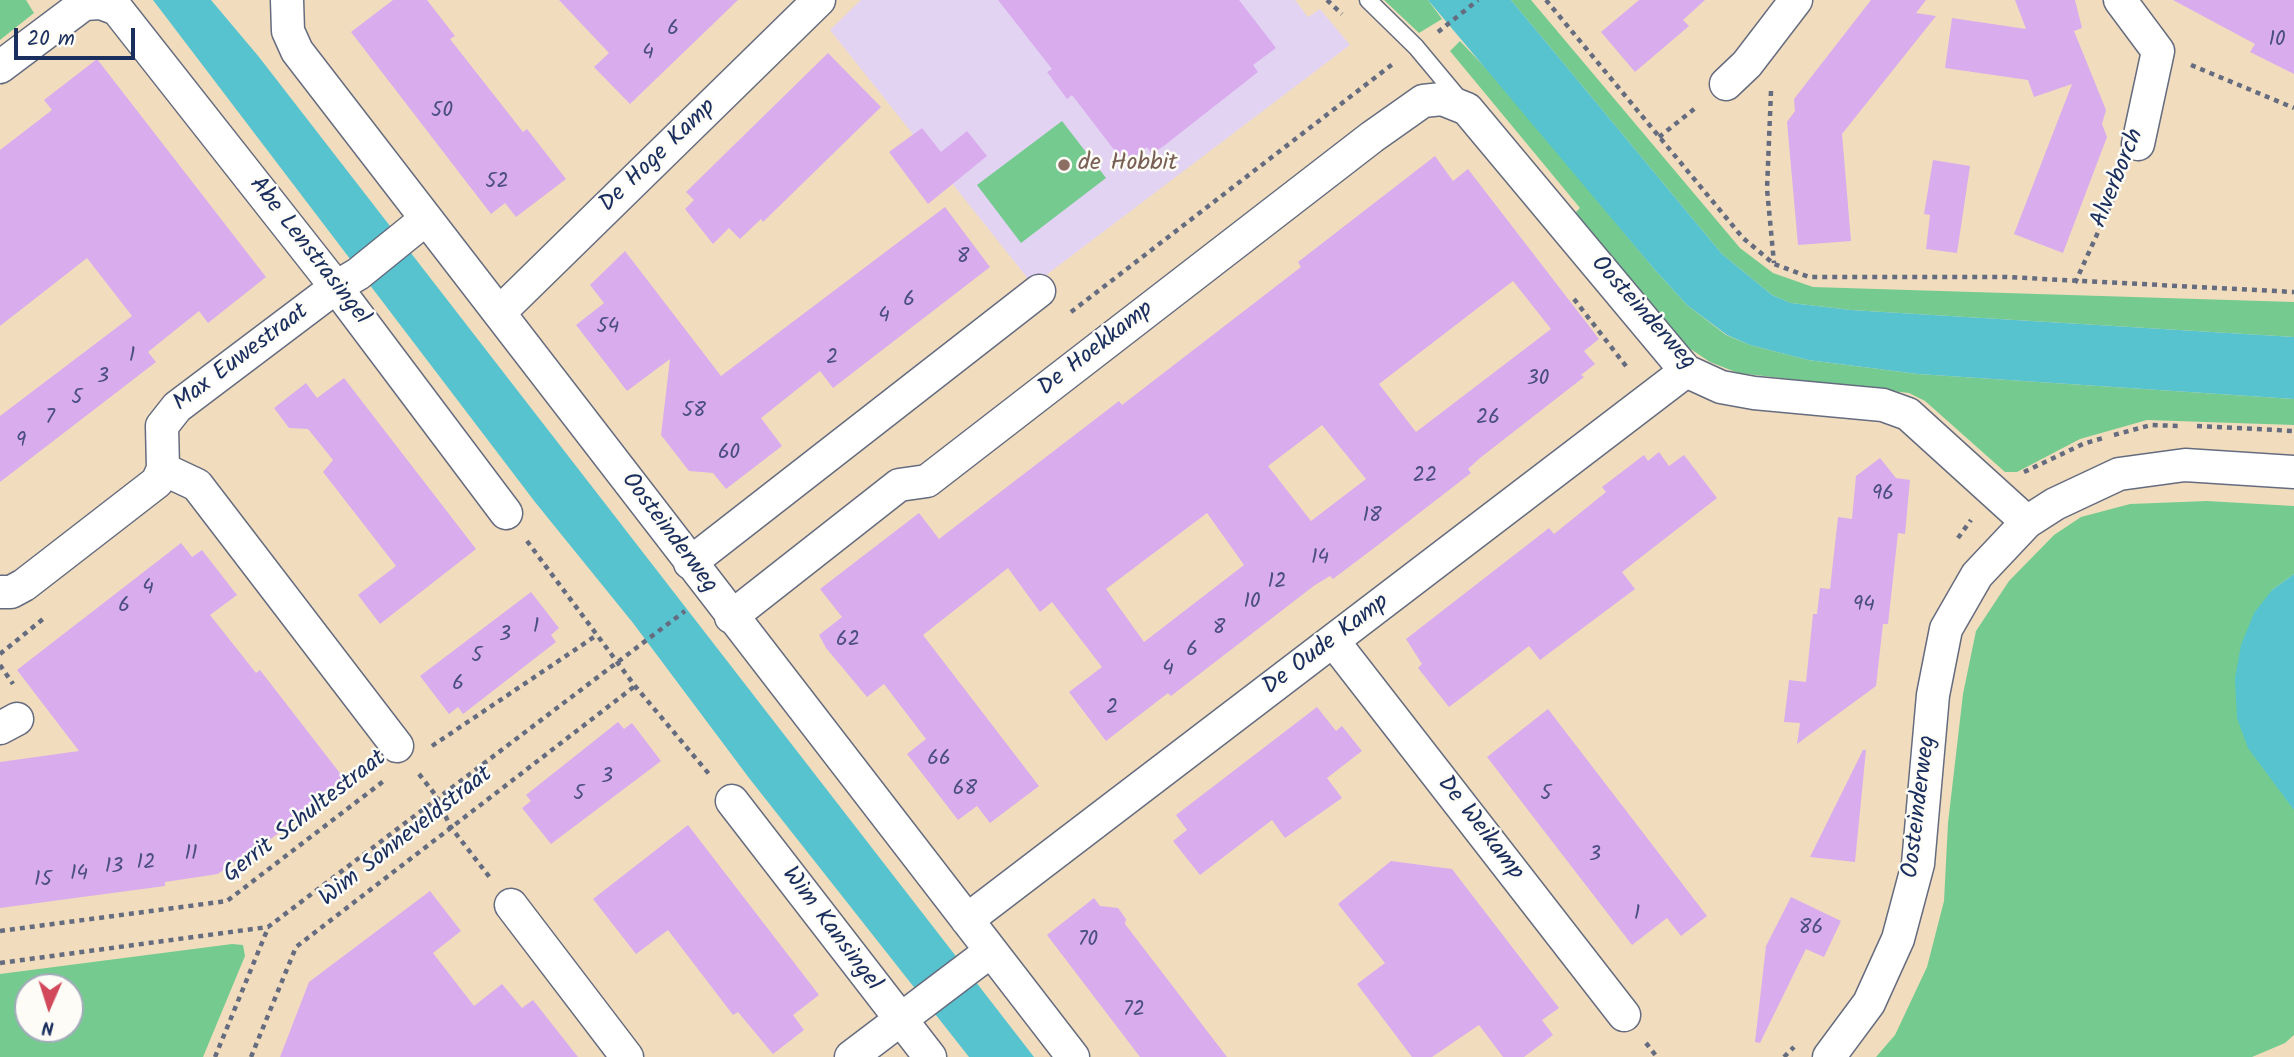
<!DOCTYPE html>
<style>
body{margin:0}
#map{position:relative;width:2294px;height:1057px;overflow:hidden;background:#f1ddbd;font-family:Kalam,sans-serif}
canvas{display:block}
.north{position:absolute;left:14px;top:973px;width:70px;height:70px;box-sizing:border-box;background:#fdfcf7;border:2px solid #a3aaba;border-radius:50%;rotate:183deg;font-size:19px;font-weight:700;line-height:28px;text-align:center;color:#1b2f5e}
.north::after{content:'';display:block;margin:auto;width:24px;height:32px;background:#d1495b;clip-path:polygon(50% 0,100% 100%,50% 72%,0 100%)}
.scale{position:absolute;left:14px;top:28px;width:121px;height:32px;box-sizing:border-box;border:4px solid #1b2f5e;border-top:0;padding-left:9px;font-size:21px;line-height:24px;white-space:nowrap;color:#1b2f5e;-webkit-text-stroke:5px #fdfcf7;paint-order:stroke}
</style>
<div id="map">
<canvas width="2294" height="1057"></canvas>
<div class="north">N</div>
<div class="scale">20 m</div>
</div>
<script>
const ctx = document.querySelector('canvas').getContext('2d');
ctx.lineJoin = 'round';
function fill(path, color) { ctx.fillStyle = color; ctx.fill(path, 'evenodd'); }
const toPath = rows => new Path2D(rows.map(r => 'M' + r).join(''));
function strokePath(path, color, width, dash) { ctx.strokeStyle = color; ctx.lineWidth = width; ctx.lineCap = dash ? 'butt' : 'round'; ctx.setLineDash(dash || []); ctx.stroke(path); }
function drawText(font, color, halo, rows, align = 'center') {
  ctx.font = font + ' Kalam,sans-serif'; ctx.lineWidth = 5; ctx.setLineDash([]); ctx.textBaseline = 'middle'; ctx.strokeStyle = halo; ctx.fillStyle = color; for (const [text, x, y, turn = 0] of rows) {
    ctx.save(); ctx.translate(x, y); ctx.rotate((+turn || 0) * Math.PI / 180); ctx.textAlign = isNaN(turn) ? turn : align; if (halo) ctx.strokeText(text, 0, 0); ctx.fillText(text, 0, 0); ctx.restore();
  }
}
const built = toPath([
 [861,0,1295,0,1308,17,1320,9,1350,45,1033,285,830,30]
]);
const green = toPath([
 [0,0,26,0,34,13,0,40],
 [1384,0,1428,0,1442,19,1419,33],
 [1511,0,1531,0,1740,248,1773,273,1813,287,2294,302,2294,337,1851,310,1791,303,1772,295,1722,254],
 [1460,41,1499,82,1655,270,1687,305,1726,335,1750,345,1808,360,1918,374,2294,399,2294,425,2147,420,2080,439,2017,472,2005,472,1925,401,1909,393,1738,373,1710,362,1686,346,1575,213,1580,208,1450,51],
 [1062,121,1106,178,1021,243,977,185],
 [2207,501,2294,506,2294,574,2272,590,2294,810,2294,1035,2285,1043,2252,1057,1876,1057,1895,1035,1927,967,1944,901,1948,823,1963,694,1976,631,2009,581,2054,535,2081,517,2130,504],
 [232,944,243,945,245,956,203,1057,0,1057,0,974],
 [28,987,70,987,70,1029,28,1029]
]);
const water = toPath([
 [153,0,211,0,259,57,1034,1057,969,1057,749,778,633,623,535,502],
 [1428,0,1511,0,1722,254,1772,295,1791,303,1851,310,2294,337,2294,399,1918,374,1808,360,1750,345,1727,335,1687,305,1655,270],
 [2294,574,2294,810,2248,748,2237,718,2235,678,2241,645,2254,613,2272,590]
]);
const building = toPath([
 [393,0,427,0,455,36,450,39,523,132,527,129,566,179,516,217,505,203,491,214,351,32],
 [559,0,738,0,630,104,594,67,609,53],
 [998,0,1239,0,1276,48,1253,65,1258,72,1165,145,1152,154,1147,147,1125,164,1072,95,1067,99,1047,72,1052,69],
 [1639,0,1705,0,1683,20,1689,26,1635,72,1601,32],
 [1871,0,1926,0,1916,13,1936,16,1842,134,1851,241,1798,245,1787,122,1795,111,1794,99],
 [2015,0,2075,0,2082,28,2074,31,2106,110,2102,124,2107,137,2063,253,2014,234,2072,84,2034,97,2028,80,1945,68,1952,18,2026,29],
 [2173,0,2294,0,2294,74,2250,52,2255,44],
 [828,53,881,107,763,222,761,219,740,239,729,228,713,244,685,209,694,200,686,192],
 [97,59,266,277,208,323,199,311,148,352,156,362,0,482,0,416,132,316,87,258,0,326,0,150,52,110,44,100],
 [922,128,941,152,967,131,987,156,928,204,889,152],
 [1435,156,1453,181,1468,169,1525,243,1599,339,1584,351,1595,364,1581,375,1584,377,1480,458,1468,469,1471,473,1378,545,1333,579,1330,576,1315,585,1171,696,1168,693,1106,741,1069,692,1102,667,1052,602,1040,612,1008,568,923,635,1039,786,990,823,977,806,958,820,907,754,926,739,884,684,867,697,826,648,819,635,842,617,820,589,919,513,939,539,1119,401,1122,405,1157,378,1301,267,1298,262],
 [1513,281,1551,329,1416,432,1379,384],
 [1322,425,1366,479,1311,521,1268,466],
 [1207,513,1244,565,1144,642,1106,589],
 [1933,160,1970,166,1957,253,1926,249,1930,215,1924,214],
 [945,207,990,267,833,388,820,371,761,418,782,446,726,489,713,473,689,471,661,435,670,359,627,391,576,325,604,303,590,285,625,251,721,376],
 [344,378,476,549,380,624,358,595,396,566,323,472,333,460,308,429,289,428,274,408,306,383,317,398],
 [1659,452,1669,466,1684,455,1717,498,1622,572,1635,589,1540,660,1529,646,1449,707,1418,668,1422,664,1406,639,1549,528,1554,534,1606,492,1602,487,1644,455,1648,461],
 [1880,458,1896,478,1910,480,1905,534,1898,533,1888,624,1883,624,1876,686,1797,744,1800,723,1784,722,1789,680,1806,682,1813,614,1817,614,1820,588,1830,589,1838,517,1852,519,1856,476],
 [181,543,192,557,202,550,237,595,210,615,256,673,260,670,346,781,263,845,260,842,218,874,165,882,165,886,0,908,0,762,79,751,17,670],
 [531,592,559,628,551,635,556,642,463,714,458,707,449,714,420,676],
 [1317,707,1336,731,1342,726,1362,751,1327,778,1342,798,1285,838,1272,820,1200,875,1173,841,1187,830,1176,815],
 [1548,709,1707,916,1681,936,1667,918,1632,945,1487,757],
 [618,722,624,729,632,723,661,761,551,844,522,808,531,801,526,795],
 [1863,750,1866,750,1855,862,1810,857],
 [688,825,819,995,793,1015,804,1030,773,1054,738,1012,733,1015,668,930,636,954,593,899],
 [1391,861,1452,869,1559,1008,1542,1020,1553,1035,1524,1057,1503,1057,1479,1025,1432,1057,1412,1057,1357,984,1385,963,1338,904],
 [430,891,461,931,433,953,474,1006,502,984,522,1008,533,1000,578,1057,280,1057,309,982],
 [1791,897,1841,921,1824,957,1806,949,1760,1043,1755,1042,1766,946],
 [1094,898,1100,906,1118,908,1126,919,1125,924,1227,1057,1140,1057,1047,935]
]);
const path = toPath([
 [1327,0,1342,14],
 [1546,0,1743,238,1774,264,1809,277,2006,277,2294,292],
 [1438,32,1478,0],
 [2191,65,2294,108],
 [1771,91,1767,189,1774,263],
 [1659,137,1698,106],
 [2075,283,2123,177],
 [1574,299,1629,370],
 [1071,312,1394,63],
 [2197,426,2294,431],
 [2114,435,2151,425,2181,426],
 [2024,472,2083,444,2103,438],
 [1958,538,1971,520],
 [527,541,635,686,709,774],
 [0,654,43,619],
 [0,665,13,684],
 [432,746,597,635],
 [419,774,437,797,450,826,491,879],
 [0,931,227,901,385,780],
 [0,963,268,927,685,611],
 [1646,1043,1657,1057],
 [215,1057,268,928],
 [251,1057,296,947,635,686],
 [1784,1057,1794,1047]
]);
const service = toPath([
 [1368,0,1416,47,1461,101]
]);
const minor = toPath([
 [287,0,288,31,297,51,1073,1057],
 [2120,0,2158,51,2138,144],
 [0,67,84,4,101,3,117,9,336,287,506,513],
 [1726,84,1747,64,1796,0],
 [499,313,819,0],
 [163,469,197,485,397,746],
 [690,563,1039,291],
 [0,592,11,592,24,585,157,482,163,469,162,426,177,407,336,287,358,274,426,219],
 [731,617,899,485,927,481,1372,137,1423,101,1442,99,1467,109,1686,371,1721,387,1754,393,1883,405,1908,414,2027,522],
 [1334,642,1624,1015],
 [0,728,17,719],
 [732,801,930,1057],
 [511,905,627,1057],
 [967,920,1686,371],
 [851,1057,991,951],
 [1829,1057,1869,1003,1898,939,1918,864,1933,695,1946,629,1977,575,2027,522,2055,504,2119,474,2185,465,2294,472]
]);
const markers = [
 [1064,165,7,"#8d6e63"]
];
const numberNames = [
 ["6",673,30],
 ["10",2277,41],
 ["4",648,54],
 ["50",442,112],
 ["52",497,183],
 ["8",963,258],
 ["6",909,301],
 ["4",884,317],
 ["54",608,328],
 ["1",132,357],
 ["2",832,359],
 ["3",103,378],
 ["30",1538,380],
 ["5",77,399],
 ["58",694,412],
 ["7",50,419],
 ["26",1488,419],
 ["9",21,442],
 ["60",729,454],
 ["22",1425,477],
 ["96",1883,495],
 ["18",1372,517],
 ["14",1320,559],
 ["12",1277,583],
 ["4",148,589],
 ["10",1252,603],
 ["94",1864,606],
 ["6",124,607],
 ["1",536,628],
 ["8",1219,629],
 ["3",505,636],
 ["62",848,641],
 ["6",1192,651],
 ["5",477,657],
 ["4",1168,670],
 ["6",458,685],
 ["2",1112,709],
 ["66",939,760],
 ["3",607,778],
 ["68",965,790],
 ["5",579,795],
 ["5",1546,795],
 ["11",191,855],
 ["3",1595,856],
 ["12",146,864],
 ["13",114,868],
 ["14",79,875],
 ["15",43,881],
 ["1",1637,915],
 ["86",1811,929],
 ["70",1088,941],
 ["72",1134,1011]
];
const streetNames = [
 ["De Hoge Kamp",659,157,-44],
 ["Alverborch",2119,179,-68],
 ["Abe Lenstrasingel",308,252,52],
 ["Oosteinderweg",1642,314,48],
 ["De Hoekkamp",1097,350,-38],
 ["Max Euwestraat",242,359,-37],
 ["Oosteinderweg",668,534,53],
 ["De Oude Kamp",1327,646,-37],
 ["Oosteinderweg",1921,807,-83],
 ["Gerrit Schultestraat",306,818,-38],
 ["De Weikamp",1479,829,52],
 ["Wim Sonneveldstraat",407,838,-38],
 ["Wim Kansingel",830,930,53]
];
const educationNames = [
 ["de Hobbit",1078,165]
];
fill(built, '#e3d3f3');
fill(green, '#75cb8f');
fill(water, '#56c3cf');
fill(building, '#d9acee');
strokePath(service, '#666c7f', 19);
strokePath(minor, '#666c7f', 35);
strokePath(path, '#666c7f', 4.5, [5, 5]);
strokePath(service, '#fff', 16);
strokePath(minor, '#fff', 32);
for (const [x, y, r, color] of markers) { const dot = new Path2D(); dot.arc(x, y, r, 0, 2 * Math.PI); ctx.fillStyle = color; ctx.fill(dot); strokePath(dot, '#fdfcf7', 2.5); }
drawText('21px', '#4a4e82', null, numberNames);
drawText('24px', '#1b2f5e', '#fdfcf7', streetNames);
drawText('24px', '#785e54', '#fdfcf7', educationNames, 'left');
</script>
